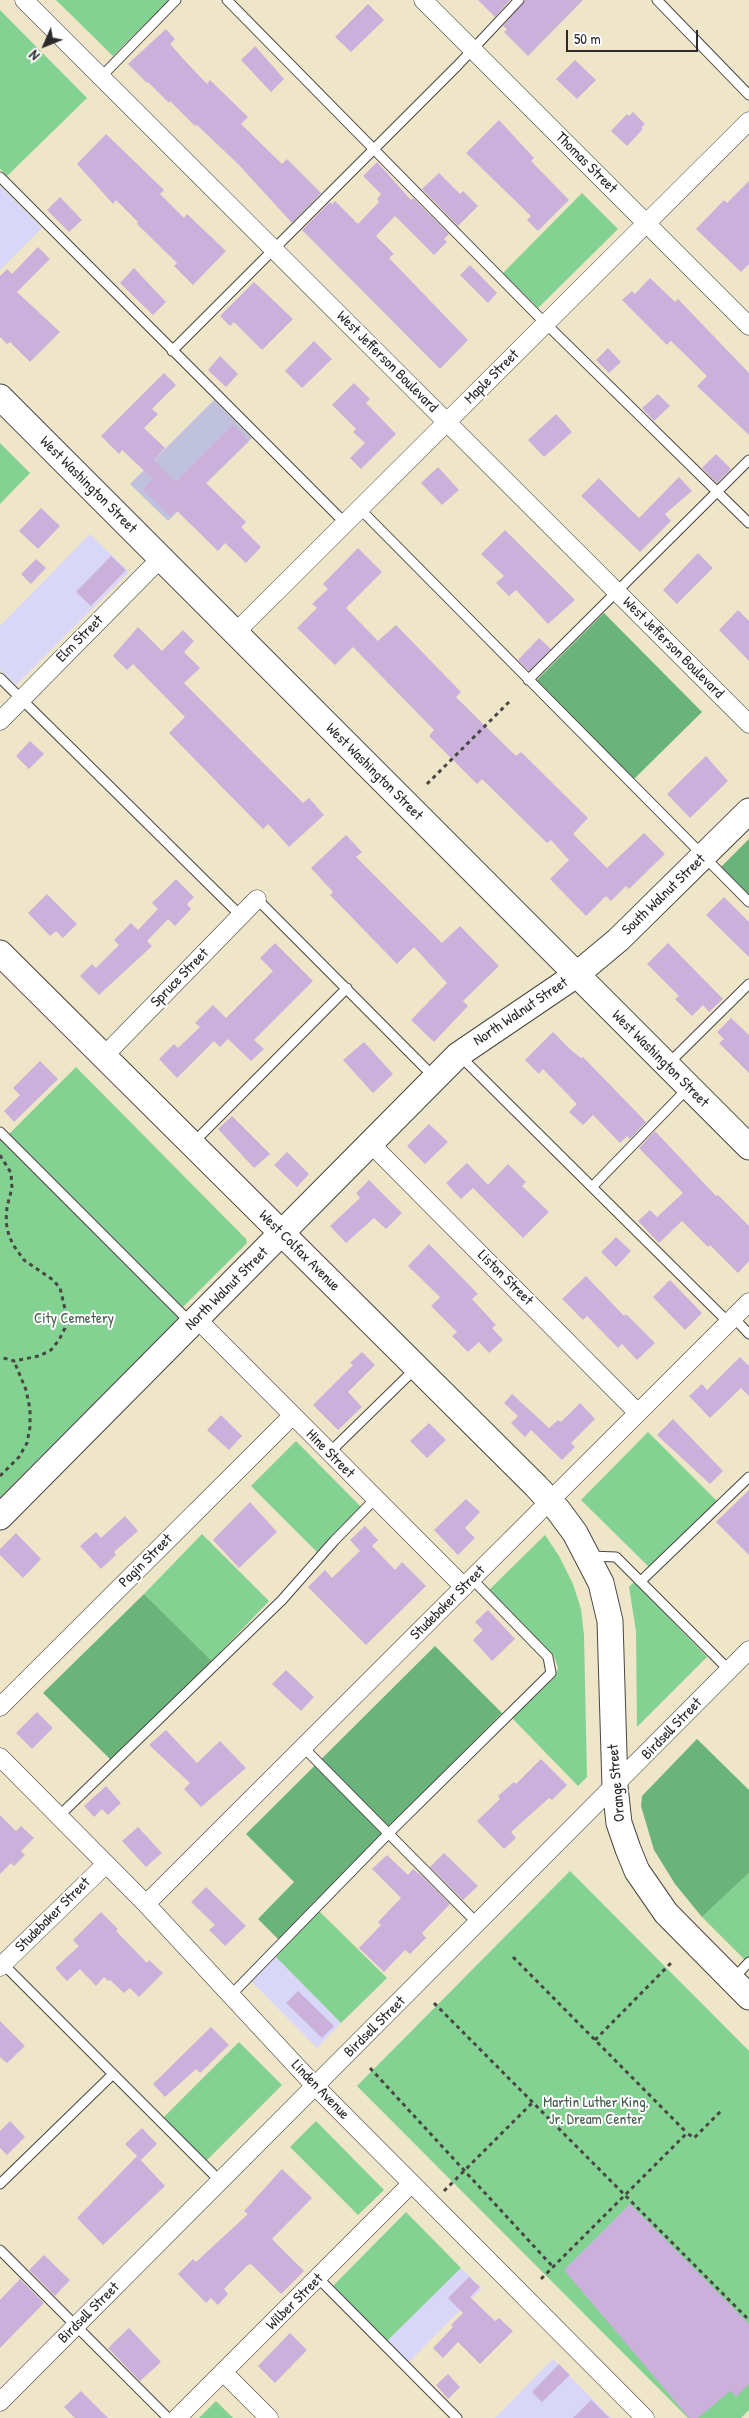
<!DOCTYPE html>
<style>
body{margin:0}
#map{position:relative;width:749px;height:2418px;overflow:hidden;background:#efe5c8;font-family:"Patrick Hand",sans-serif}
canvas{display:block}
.north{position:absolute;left:20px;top:20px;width:50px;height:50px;-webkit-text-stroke:4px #fff;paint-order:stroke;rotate:226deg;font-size:14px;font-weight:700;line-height:20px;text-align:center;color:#2b2b2b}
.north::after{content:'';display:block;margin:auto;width:18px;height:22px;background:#2b2b2b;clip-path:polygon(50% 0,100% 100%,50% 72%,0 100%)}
.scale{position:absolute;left:566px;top:30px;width:132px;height:22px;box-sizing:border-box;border:2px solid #2b2b2b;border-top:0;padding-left:6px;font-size:15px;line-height:18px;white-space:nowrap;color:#2b2b2b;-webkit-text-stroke:4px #fff;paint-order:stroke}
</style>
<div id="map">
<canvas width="749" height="2418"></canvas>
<div class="north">N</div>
<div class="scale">50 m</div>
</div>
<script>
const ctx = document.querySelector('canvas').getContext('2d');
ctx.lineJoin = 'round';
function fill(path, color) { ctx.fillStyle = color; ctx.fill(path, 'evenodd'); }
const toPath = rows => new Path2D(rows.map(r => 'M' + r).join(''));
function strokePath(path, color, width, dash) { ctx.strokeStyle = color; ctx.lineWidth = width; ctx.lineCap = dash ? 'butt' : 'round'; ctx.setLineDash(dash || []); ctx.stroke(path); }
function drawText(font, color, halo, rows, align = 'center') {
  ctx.font = font + ' "Patrick Hand",sans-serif'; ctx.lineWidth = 4; ctx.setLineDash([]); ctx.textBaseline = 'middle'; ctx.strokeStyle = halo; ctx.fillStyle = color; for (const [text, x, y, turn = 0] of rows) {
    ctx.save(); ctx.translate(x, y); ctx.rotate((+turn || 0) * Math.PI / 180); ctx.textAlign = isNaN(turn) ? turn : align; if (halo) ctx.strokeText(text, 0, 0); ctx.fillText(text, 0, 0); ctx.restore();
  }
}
const built = toPath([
 [0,186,42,228,0,270],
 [90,534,129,572,16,685,0,670,0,626],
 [276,1957,341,2023,317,2048,251,1981],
 [461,2268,482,2288,408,2363,387,2341],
 [553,2359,611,2418,495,2418]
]);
const industrial = toPath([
 [214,400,252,438,168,521,130,484]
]);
const green = toPath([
 [56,0,169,0,113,56],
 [0,10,87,98,7,176,0,169],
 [582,193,618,229,538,308,503,273],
 [0,443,30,473,0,504],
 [76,1067,246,1239,247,1243,181,1309,8,1135],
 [0,1138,179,1318,0,1498],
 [648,1432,717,1501,649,1567,581,1500],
 [296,1441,361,1507,317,1552,251,1486],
 [202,1534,269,1601,212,1661,144,1594],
 [545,1535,559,1556,573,1584,581,1609,584,1635,587,1777,578,1786,512,1718,555,1677,558,1668,554,1656,489,1590],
 [634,1582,707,1657,637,1727,636,1631,629,1587],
 [570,1871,749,2051,749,2410,741,2418,688,2418,357,2086],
 [749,1873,749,1964,702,1917],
 [319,1911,387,1978,341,2023,276,1957],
 [239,2042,282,2085,206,2161,163,2118],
 [316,2121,384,2190,358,2215,290,2147],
 [406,2212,461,2268,387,2341,332,2287],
 [216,2401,233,2418,199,2418]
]);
const forest = toPath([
 [604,613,702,712,634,779,536,681],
 [749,839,749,896,721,867],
 [144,1594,212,1661,112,1761,43,1693],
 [435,1646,502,1713,279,1940,258,1919,294,1882,246,1834],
 [697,1739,749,1790,749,1873,702,1917,675,1884,654,1850,641,1806,642,1796]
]);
const building = toPath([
 [478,0,510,0,495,17],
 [525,0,583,0,528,56,504,32,507,29,503,26],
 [368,4,384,20,351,52,335,37],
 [166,29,175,39,170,44,187,63,207,84,210,80,248,117,241,124,282,164,287,159,321,193,292,223,239,165,197,125,195,126,170,101,169,103,148,82,147,83,128,64],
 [255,46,284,79,271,92,241,60],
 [575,60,596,80,577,99,556,79],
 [633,112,645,124,641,128,643,129,627,146,611,131,627,114,629,116],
 [499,120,534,158,531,161,569,200,538,231,527,220,531,216,466,153],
 [106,134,164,190,160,194,184,218,187,214,226,251,193,285,174,266,177,263,137,224,138,222,116,200,113,204,77,164],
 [377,162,411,200,413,198,449,234,444,239,447,242,434,255,395,216,376,236,394,254,389,258,468,340,440,369,302,230,330,202,332,204,335,201,358,224,379,202,377,199,381,194,363,176],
 [439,173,460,194,463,191,478,206,458,226,422,189],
 [749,181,749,264,741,272,696,229,724,200,727,203],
 [60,197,82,220,69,232,47,210],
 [38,247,50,259,17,292,60,332,30,362,10,342,7,344,0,337,0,276,7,269,12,274],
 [470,265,497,293,488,303,460,275],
 [134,268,166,302,153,315,120,283],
 [650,278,675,302,678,299,749,373,749,435,697,386,707,376,671,341,667,345,622,300,632,291,635,294],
 [254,282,293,319,262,350,234,322,230,326,220,316],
 [314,341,332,359,302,388,285,371],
 [608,348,621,362,609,373,596,360],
 [220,356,238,374,226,387,208,370],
 [164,373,176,385,152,409,158,414,144,428,165,448,154,460,175,482,233,424,249,441,206,483,246,522,241,527,261,547,246,563,225,543,218,551,176,510,170,516,143,489,153,479,122,450,119,454,101,436],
 [354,383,370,399,366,403,396,434,361,469,350,458,365,443,353,432,356,429,332,405],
 [658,394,670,406,654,421,642,408],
 [556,414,572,432,544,457,528,440],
 [716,454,731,469,717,483,702,468],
 [438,467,459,490,442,505,421,483],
 [679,477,692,491,665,514,671,521,640,552,581,496,599,478,639,518],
 [41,508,60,526,38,549,19,531],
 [505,530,575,600,548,624,516,590,509,596,496,583,504,576,481,554],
 [358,548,382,572,346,608,378,641,396,625,461,692,456,697,478,719,516,756,521,752,588,818,573,834,607,868,644,833,665,854,629,889,626,886,611,901,606,896,586,916,550,879,569,860,551,840,547,843,482,779,477,784,429,736,434,730,353,647,335,665,297,628,317,608,312,604,328,589,323,584],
 [698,553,713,568,677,604,663,590],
 [111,556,126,570,91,606,76,592],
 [36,559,46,568,31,584,21,574],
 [738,610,749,621,749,661,719,630],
 [138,627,162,651,183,630,194,641,184,652,200,668,184,683,303,803,309,798,324,815,289,847,268,824,263,829,169,733,185,717,133,664,127,670,113,656],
 [539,638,551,649,529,671,518,660],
 [30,741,44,754,29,769,16,756],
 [706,756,728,781,690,818,667,794],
 [346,835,362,852,356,857,442,943,460,926,499,966,463,1001,468,1006,434,1042,411,1020,447,983,414,947,397,964,330,895,333,892,311,868],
 [176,879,194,897,187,904,191,909,175,926,168,919,147,941,152,946,99,995,80,976,92,964,96,968,119,945,114,940,131,923,138,930,158,909,152,903],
 [47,894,77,924,63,938,56,931,50,936,28,913],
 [724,897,749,922,749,957,706,915],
 [275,943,313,981,254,1040,264,1049,251,1061,228,1039,220,1047,214,1041,177,1078,159,1059,174,1044,178,1048,200,1027,195,1023,213,1005,226,1018,273,971,260,958],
 [668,943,723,999,709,1012,703,1005,692,1016,675,999,679,996,647,964],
 [731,1018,749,1035,749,1073,719,1043,724,1039,717,1032],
 [553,1032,572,1051,581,1058,583,1057,646,1122,630,1139,627,1136,620,1143,593,1115,583,1125,569,1112,577,1104,543,1069,539,1074,525,1060],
 [364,1042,393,1074,373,1093,343,1060],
 [40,1061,58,1079,14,1122,4,1111,20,1095,13,1088],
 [232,1116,270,1154,254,1168,218,1129],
 [429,1124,448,1142,425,1164,407,1146],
 [655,1131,716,1196,718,1195,749,1226,749,1261,738,1273,710,1245,708,1247,682,1221,659,1243,638,1221,650,1210,657,1217,683,1193,639,1148],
 [287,1152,309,1174,297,1187,274,1165],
 [467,1163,488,1185,508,1164,526,1182,522,1186,549,1212,523,1238,473,1188,461,1199,446,1183],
 [369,1180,402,1213,386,1229,374,1218,346,1243,330,1226,360,1198,356,1193],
 [616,1237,631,1251,616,1267,601,1252],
 [429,1244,478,1294,472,1299,496,1325,492,1328,503,1340,489,1353,479,1342,468,1352,452,1336,457,1332,431,1306,440,1297,408,1266],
 [586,1276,624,1316,626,1314,655,1343,637,1360,622,1344,618,1348,587,1316,583,1320,562,1299],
 [670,1280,702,1313,685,1330,653,1297],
 [362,1352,375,1365,348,1392,362,1407,338,1430,313,1405,353,1365,350,1363],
 [740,1357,749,1366,749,1396,741,1388,710,1418,689,1396,702,1384,707,1390],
 [512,1394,549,1428,558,1420,561,1422,580,1403,595,1419,571,1443,575,1447,562,1460,531,1430,525,1437,511,1423,518,1416,504,1403],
 [221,1415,242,1436,229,1450,207,1430],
 [673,1419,723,1471,710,1484,657,1435],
 [429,1423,446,1440,427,1458,410,1441],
 [749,1490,749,1555,716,1522],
 [466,1499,480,1512,465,1528,475,1538,458,1555,434,1530],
 [250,1502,277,1532,239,1568,213,1540],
 [125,1516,138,1531,114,1552,116,1555,101,1569,80,1546,96,1532,101,1538],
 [365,1526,378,1540,372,1546,395,1570,402,1562,426,1586,366,1645,308,1587,325,1570,332,1578,360,1551,350,1540],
 [16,1533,41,1559,23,1578,0,1555,0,1549],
 [488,1610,515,1639,492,1661,473,1640,483,1630,475,1622],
 [286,1670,314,1697,301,1711,272,1684],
 [37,1712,53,1728,32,1749,16,1733],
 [166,1730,197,1763,220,1741,246,1768,201,1807,184,1789,190,1783,149,1745],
 [541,1759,567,1785,552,1800,549,1798,511,1832,516,1838,504,1849,477,1821,500,1799,498,1796,514,1782,516,1784],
 [106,1786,121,1803,108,1815,102,1809,94,1817,84,1806],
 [0,1815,16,1831,21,1826,34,1838,21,1851,25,1855,14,1866,11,1863,0,1874],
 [138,1827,162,1853,146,1867,122,1841],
 [444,1853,478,1886,463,1900,430,1867],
 [387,1855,408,1875,413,1869,422,1876,450,1904,422,1933,426,1938,410,1954,405,1950,384,1972,359,1948,381,1925,378,1922,401,1898,372,1869],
 [206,1887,246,1926,225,1946,209,1930,215,1925,191,1902],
 [101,1912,118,1929,116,1931,147,1963,149,1960,163,1973,139,1997,130,1988,124,1993,110,1980,108,1981,104,1977,96,1986,80,1969,67,1981,55,1968,79,1946,73,1940],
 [298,1991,334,2026,322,2038,286,2003],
 [0,2021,25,2046,7,2063,0,2057],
 [211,2027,229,2045,200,2073,196,2069,165,2097,153,2084],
 [10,2121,25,2137,7,2155,0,2148,0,2131],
 [142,2128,157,2144,141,2160,125,2144],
 [137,2156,165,2186,103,2245,77,2218],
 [282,2169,312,2198,272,2239,304,2271,281,2294,251,2264,248,2265,224,2289,228,2294,218,2305,211,2298,206,2303,178,2274,193,2259,196,2262,248,2214,244,2211],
 [630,2204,749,2324,749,2384,736,2397,730,2391,698,2418,689,2418,564,2270],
 [44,2255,70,2280,55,2296,29,2270],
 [469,2277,480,2287,470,2297,495,2321,499,2318,513,2331,480,2364,458,2342,443,2358,433,2348,453,2327,451,2325,463,2313,448,2298],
 [20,2279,44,2303,0,2348,0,2300],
 [129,2328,161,2362,140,2381,108,2348],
 [290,2333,307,2350,275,2383,258,2366],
 [559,2364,570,2375,542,2402,532,2392],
 [448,2374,460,2387,448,2399,436,2385],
 [81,2391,108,2418,75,2418,64,2407],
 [591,2400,609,2418,573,2418]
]);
const path = toPath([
 [427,784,510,701],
 [0,1155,11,1173,12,1188,7,1207,6,1222,9,1236,14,1246,24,1260,53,1280,60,1288,66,1313,65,1328,59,1340,51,1350,39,1356,14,1361,0,1357],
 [0,1476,19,1457,27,1443,30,1427,30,1409,26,1390,14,1361],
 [513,1957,687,2133],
 [434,2003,749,2320],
 [595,2040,671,1963],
 [370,2068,553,2267],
 [444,2191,533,2102],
 [541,2279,687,2133,694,2138,721,2111]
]);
const lane = toPath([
 [227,0,537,315,749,523],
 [657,0,749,95],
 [101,77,176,0],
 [0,177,346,524],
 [172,351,458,65,519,0],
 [360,509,749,902],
 [0,678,241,916],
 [528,680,749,460],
 [257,899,434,1077],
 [459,1055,729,1323],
 [669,1063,749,984],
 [0,1132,191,1323],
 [193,1143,347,988],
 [592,1187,689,1087],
 [734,1318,749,1334],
 [329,1453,416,1368],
 [591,1556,616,1557,729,1670],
 [641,1581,749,1477],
 [304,1748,478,1924],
 [59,1816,282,1600,334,1541,375,1499],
 [1,1962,220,2181],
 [734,1978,749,1962],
 [231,1995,388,1834,551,1673,548,1657,472,1579],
 [0,2184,112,2075],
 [0,2250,168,2418],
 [318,2278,457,2418]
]);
const street = toPath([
 [24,0,749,724],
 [423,0,749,326],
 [235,633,749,121],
 [0,721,161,558],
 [104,1056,257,899],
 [371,1144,638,1413],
 [197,1319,464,1587],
 [0,1707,292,1416],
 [0,1757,146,1904,315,2086,645,2418],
 [146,1904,749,1302],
 [0,1967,106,1864],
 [223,2372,269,2418],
 [0,2402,749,1650],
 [177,2418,411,2184]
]);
const secondary = toPath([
 [0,397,749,1147],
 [0,953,536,1486,558,1510,575,1533,601,1583,610,1621,615,1787,619,1823,628,1849,637,1871,666,1913,749,1997],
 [0,1517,458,1055,576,975,618,940,749,811]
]);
const streetNames = [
 ["Thomas Street",586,163,45],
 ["West Jefferson Boulevard",387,362,45],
 ["Maple Street",492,377,-45],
 ["West Washington Street",88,485,45],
 ["Elm Street",80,639,-45],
 ["West Jefferson Boulevard",673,648,45],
 ["West Washington Street",374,772,45],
 ["South Walnut Street",664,895,-44],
 ["Spruce Street",180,978,-46],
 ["North Walnut Street",521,1012,-34],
 ["West Washington Street",660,1059,45],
 ["West Colfax Avenue",299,1251,45],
 ["Liston Street",505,1278,45],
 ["North Walnut Street",227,1289,-45],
 ["Hine Street",330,1454,45],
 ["Pagin Street",146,1561,-45],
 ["Studebaker Street",448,1603,-45],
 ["Birdsell Street",672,1729,-46],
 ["Orange Street",617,1783,-95],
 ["Studebaker Street",53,1915,-45],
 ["Birdsell Street",375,2027,-45],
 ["Linden Avenue",320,2090,46],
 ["Wilber Street",295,2302,-45],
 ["Birdsell Street",89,2313,-45]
];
const parkNames = [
 ["City Cemetery",74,1319],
 ["Martin Luther King,",596,2103],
 ["Jr. Dream Center",596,2120]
];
fill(built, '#d9d7f8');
fill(industrial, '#c0c2dd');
fill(green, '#83d292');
fill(forest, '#6ab47c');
fill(building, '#ccb0dc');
strokePath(lane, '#484743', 11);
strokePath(street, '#484743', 19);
strokePath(secondary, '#484743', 27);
strokePath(path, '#484743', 3, [4, 4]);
strokePath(lane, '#fff', 9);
strokePath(street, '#fff', 18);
strokePath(secondary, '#fff', 25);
drawText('15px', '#2b2b2b', '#fff', streetNames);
drawText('15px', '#455d4a', '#fff', parkNames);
</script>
